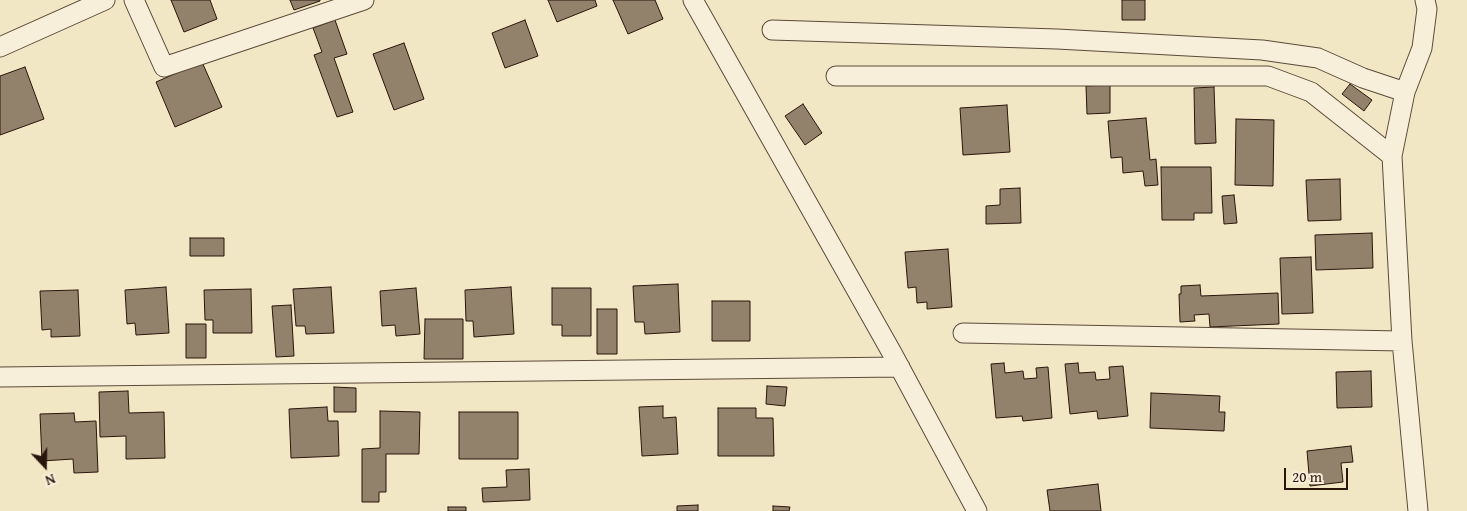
<!DOCTYPE html>
<style>
body{margin:0}
#map{position:relative;width:1467px;height:511px;overflow:hidden;background:#f2e7c5;font-family:"Gentium Book Plus",serif}
canvas{display:block}
.north{position:absolute;left:20px;top:441px;width:50px;height:50px;-webkit-text-stroke:4px #f7efd9;paint-order:stroke;rotate:159deg;font-size:14px;font-weight:700;line-height:20px;text-align:center;color:#29150b}
.north::after{content:'';display:block;margin:auto;width:18px;height:22px;background:#29150b;clip-path:polygon(50% 0,100% 100%,50% 72%,0 100%)}
.scale{position:absolute;left:1284px;top:468px;width:64px;height:22px;box-sizing:border-box;border:2px solid #29150b;border-top:0;padding-left:6px;font-size:15px;line-height:18px;white-space:nowrap;color:#29150b;-webkit-text-stroke:4px #f7efd9;paint-order:stroke}
</style>
<div id="map">
<canvas width="1467" height="511"></canvas>
<div class="north">N</div>
<div class="scale">20 m</div>
</div>
<script>
const ctx = document.querySelector('canvas').getContext('2d');
ctx.lineJoin = 'round';
function fill(path, color) { ctx.fillStyle = color; ctx.fill(path, 'evenodd'); }
const toPath = rows => new Path2D(rows.map(r => 'M' + r).join(''));
function strokePath(path, color, width, dash) { ctx.strokeStyle = color; ctx.lineWidth = width; ctx.lineCap = dash ? 'butt' : 'round'; ctx.setLineDash(dash || []); ctx.stroke(path); }
const building = toPath([
 [171,0,210,0,217,19,184,32,171,0],
 [290,0,320,0,320,1,294,10,290,0],
 [548,0,595,0,597,6,557,22,548,0],
 [613,0,655,0,663,19,628,34,613,0],
 [1122,0,1145,0,1145,20,1122,20,1122,0],
 [335,20,347,54,334,58,353,112,337,117,314,55,322,52,313,28,335,20],
 [525,20,538,56,505,68,492,33,525,20],
 [404,43,424,99,394,110,373,54,404,43],
 [202,62,222,107,175,127,156,82,202,62],
 [25,67,44,119,0,135,0,76,25,67],
 [1350,84,1372,100,1364,111,1342,94,1350,84],
 [1110,85,1110,113,1087,114,1086,86,1110,85],
 [1214,87,1216,143,1195,144,1194,88,1214,87],
 [803,104,822,133,805,145,785,116,803,104],
 [1007,105,1010,152,963,155,960,108,1007,105],
 [1146,118,1150,160,1156,159,1158,185,1145,186,1143,171,1123,173,1122,157,1111,158,1108,121,1146,118],
 [1236,119,1274,120,1273,186,1235,185,1236,119],
 [1161,167,1211,167,1212,213,1194,213,1194,220,1162,220,1161,167],
 [1340,179,1341,220,1308,221,1306,180,1340,179],
 [1020,188,1021,223,986,224,986,206,1000,205,1000,189,1020,188],
 [1234,195,1237,223,1224,224,1222,196,1234,195],
 [1372,233,1373,268,1316,270,1315,235,1372,233],
 [190,238,224,238,224,256,190,256,190,238],
 [948,249,952,307,927,309,927,302,917,303,916,287,908,288,905,252,948,249],
 [1311,257,1313,313,1282,314,1280,258,1311,257],
 [678,284,680,332,645,334,644,322,635,322,633,286,678,284],
 [1200,285,1201,296,1278,293,1279,324,1210,327,1209,314,1194,315,1195,321,1180,322,1179,294,1181,294,1181,286,1200,285],
 [166,287,169,333,136,335,135,323,127,324,125,290,166,287],
 [331,287,334,333,306,334,305,326,296,326,293,289,331,287],
 [511,287,514,334,474,337,473,321,466,321,465,290,511,287],
 [416,288,420,334,396,336,395,325,382,326,380,291,416,288],
 [552,288,591,288,591,336,562,336,562,325,552,325,552,288],
 [251,289,252,333,213,333,213,320,205,320,204,290,251,289],
 [78,290,80,336,51,337,51,329,42,330,40,291,78,290],
 [712,301,750,301,750,341,712,341,712,301],
 [291,305,294,356,276,357,272,306,291,305],
 [597,309,617,309,617,354,597,354,597,309],
 [425,319,463,319,463,359,424,359,425,319],
 [186,324,206,324,206,358,186,358,186,324],
 [1004,363,1005,373,1023,371,1024,379,1037,378,1036,368,1048,367,1052,418,1023,421,1022,416,996,418,991,364,1004,363],
 [1078,363,1079,373,1095,372,1096,380,1110,379,1109,367,1123,366,1128,416,1098,419,1097,411,1070,414,1065,364,1078,363],
 [1371,371,1372,407,1337,408,1336,372,1371,371],
 [767,386,787,387,785,406,766,404,767,386],
 [334,387,356,388,356,412,334,412,334,387],
 [128,391,129,413,164,412,165,458,126,459,126,436,100,437,99,392,128,391],
 [1151,393,1220,396,1219,412,1225,412,1224,431,1150,428,1151,393],
 [663,406,663,418,676,417,678,454,642,456,639,407,663,406],
 [327,407,328,421,338,421,339,456,291,458,289,409,327,407],
 [718,408,756,408,756,418,773,418,774,456,718,456,718,408],
 [380,411,420,412,419,454,386,454,386,492,379,492,379,502,362,502,362,449,380,448,380,411],
 [459,412,518,412,518,459,459,459,459,412],
 [74,413,75,422,96,421,98,472,74,473,73,459,42,461,40,414,74,413],
 [1351,446,1353,462,1341,463,1343,482,1310,486,1307,451,1351,446],
 [529,469,530,500,483,502,482,488,507,487,506,470,529,469],
 [1098,484,1101,511,1050,511,1047,490,1098,484],
 [698,505,698,511,677,511,677,506,698,505],
 [773,506,790,507,789,511,773,511,773,506],
 [448,507,466,507,466,511,448,511,448,507]
]);
const minor = toPath([
 [134,0,164,67,364,0],
 [693,0,892,353,977,511],
 [772,30,1057,39,1262,50,1318,58,1363,78,1405,92],
 [0,47,105,0],
 [836,76,1268,76,1311,92,1392,156],
 [963,333,1402,341],
 [0,377,900,367],
 [1418,511,1402,341,1392,156,1405,92,1422,48,1427,9,1425,0]
]);
fill(building, '#92826c');
strokePath(building, '#29150b', 1);
strokePath(minor, '#5b4a3a', 21);
strokePath(minor, '#f7efd9', 19);
</script>
